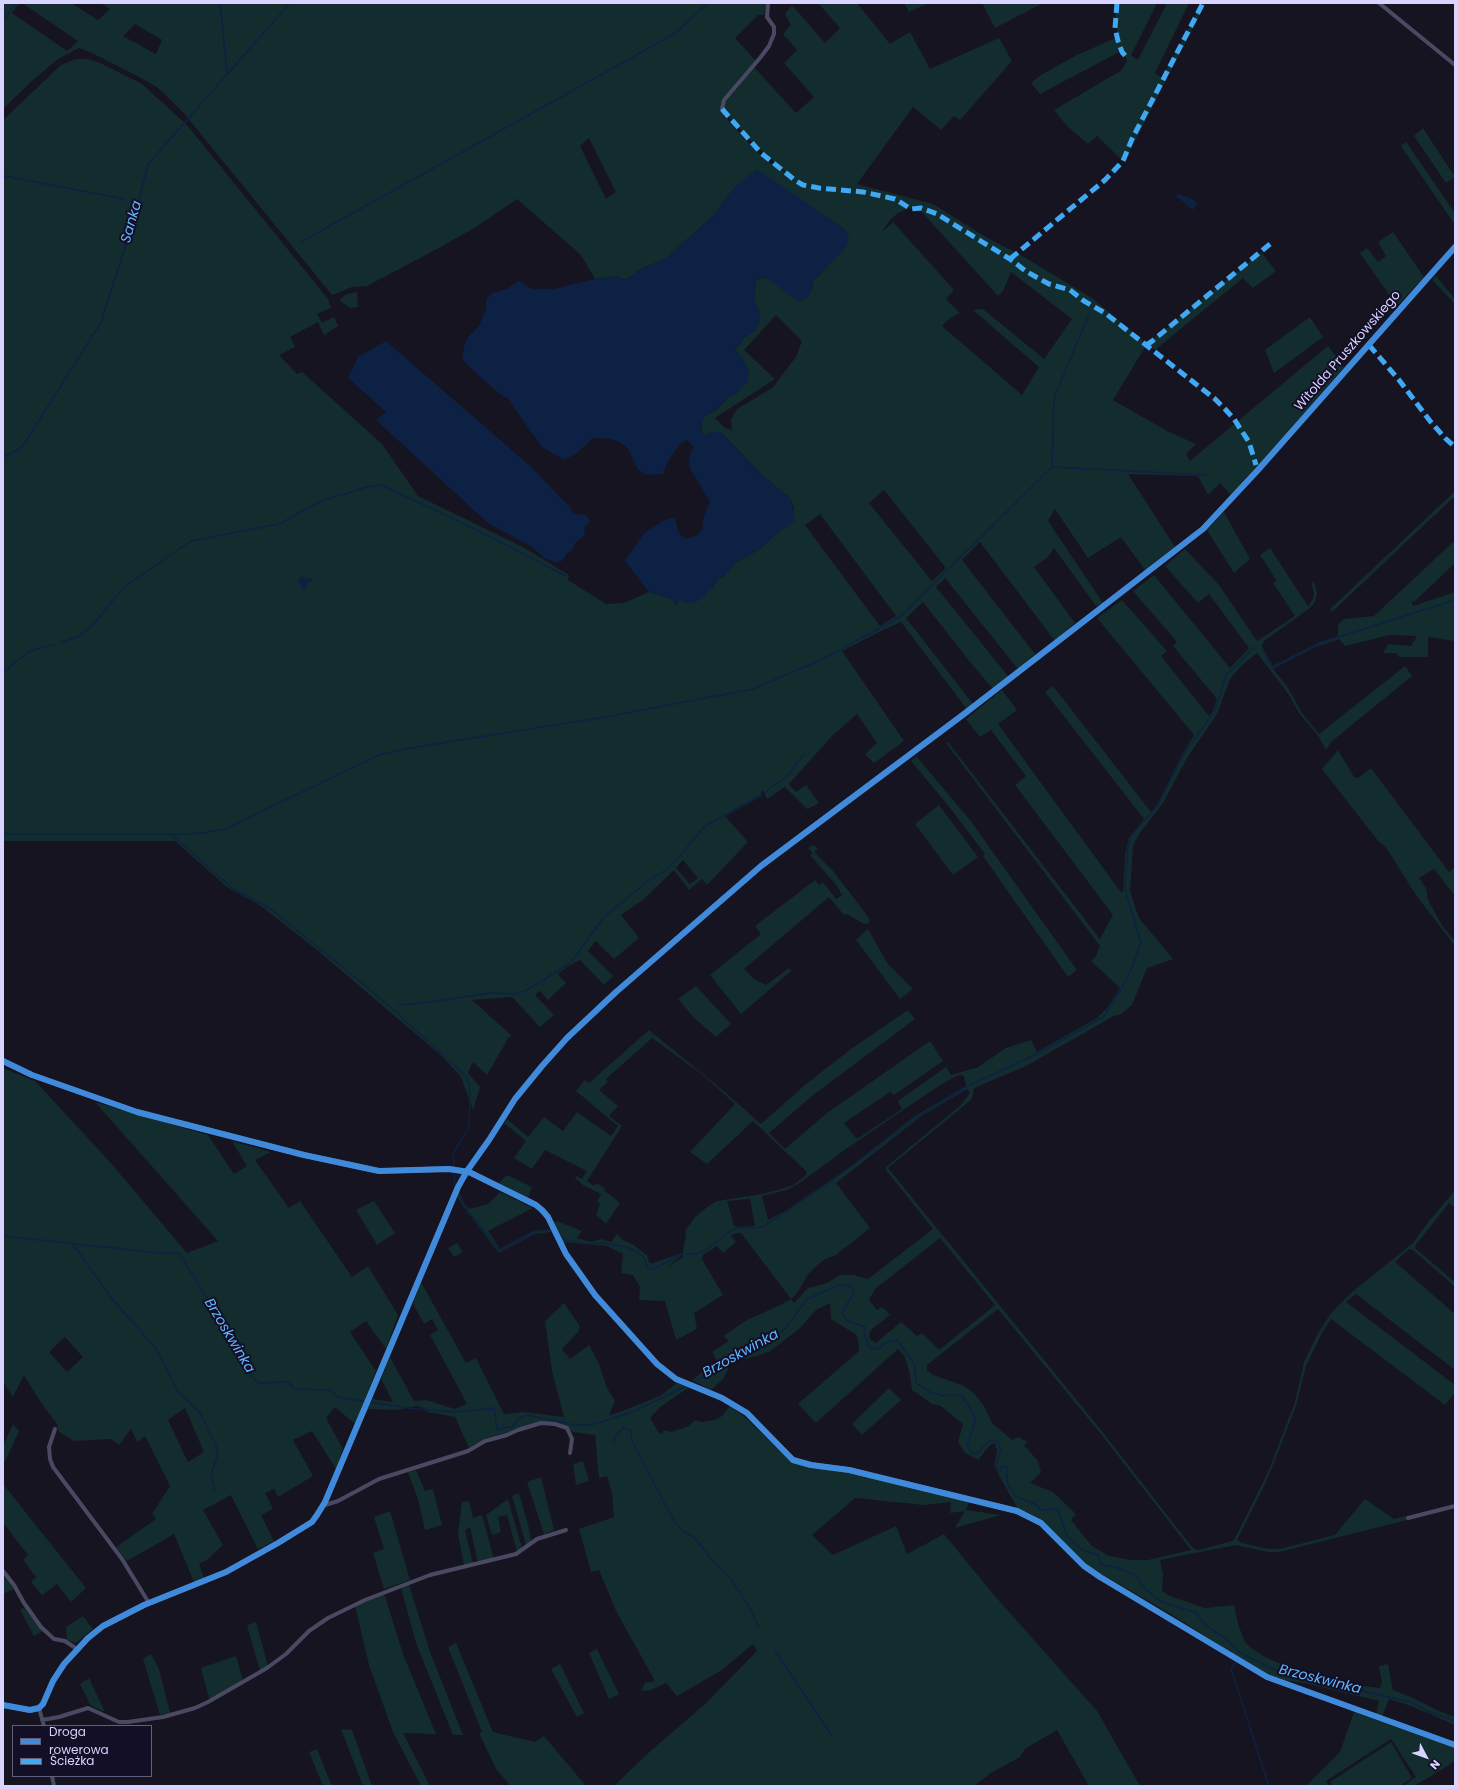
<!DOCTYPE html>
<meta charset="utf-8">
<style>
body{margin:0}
#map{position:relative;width:1458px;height:1789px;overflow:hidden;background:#161421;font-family:Poppins,sans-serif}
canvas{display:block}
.frame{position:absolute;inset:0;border:4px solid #d9d4ff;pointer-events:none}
.legend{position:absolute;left:12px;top:1725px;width:140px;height:52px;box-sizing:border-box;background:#130f26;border:1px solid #625e7d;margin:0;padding:5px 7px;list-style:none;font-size:12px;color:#d9d4ff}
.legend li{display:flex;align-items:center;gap:8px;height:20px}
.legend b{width:20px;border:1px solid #625e7d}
.north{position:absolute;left:1406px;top:1737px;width:40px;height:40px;-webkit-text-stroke:3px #130f26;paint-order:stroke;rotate:131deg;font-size:11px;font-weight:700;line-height:16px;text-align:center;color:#d9d4ff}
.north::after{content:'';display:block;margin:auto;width:14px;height:18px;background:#d9d4ff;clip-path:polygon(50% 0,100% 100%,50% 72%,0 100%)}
</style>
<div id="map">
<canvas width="1458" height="1789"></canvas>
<div class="frame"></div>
<ul class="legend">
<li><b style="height:5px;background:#408adc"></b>Droga rowerowa</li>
<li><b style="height:5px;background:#3fa9f5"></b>Ścieżka</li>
</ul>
<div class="north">N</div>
</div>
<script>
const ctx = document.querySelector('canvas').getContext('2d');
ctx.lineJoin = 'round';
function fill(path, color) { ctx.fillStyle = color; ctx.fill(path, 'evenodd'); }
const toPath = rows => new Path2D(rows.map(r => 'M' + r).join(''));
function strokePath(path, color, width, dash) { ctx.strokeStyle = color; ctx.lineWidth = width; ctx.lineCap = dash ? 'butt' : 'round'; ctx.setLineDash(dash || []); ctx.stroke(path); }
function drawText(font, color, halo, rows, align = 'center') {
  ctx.font = font + ' Poppins,sans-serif'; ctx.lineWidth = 4; ctx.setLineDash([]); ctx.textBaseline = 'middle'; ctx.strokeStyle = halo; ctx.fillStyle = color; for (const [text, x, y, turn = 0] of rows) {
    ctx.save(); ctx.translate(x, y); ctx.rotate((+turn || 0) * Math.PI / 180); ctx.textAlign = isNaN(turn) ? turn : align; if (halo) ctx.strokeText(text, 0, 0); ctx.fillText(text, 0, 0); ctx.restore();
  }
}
const green = toPath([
 [3,3,19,3,12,13,67,51,78,41,22,3,71,3,98,20,110,9,100,3,766,3,764,15,758,15,735,38,756,61,752,65,796,113,814,97,784,63,797,50,783,34,791,25,785,14,792,5,825,43,840,28,818,3,857,3,890,44,910,32,930,69,999,38,1012,61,960,120,954,116,941,130,913,107,857,184,933,204,989,239,1019,254,1092,298,1147,344,1261,252,1276,271,1253,288,1243,278,1155,350,1147,344,1113,400,1167,431,1196,444,1186,454,1190,461,1328,346,1344,367,1232,496,1220,483,1208,495,1198,476,1128,474,1175,547,1145,570,1121,537,1088,558,1055,509,1048,521,1103,603,1096,606,1054,548,1048,557,1034,567,1075,623,1055,641,980,542,962,560,1035,654,1018,669,945,578,936,587,1008,676,993,689,970,662,923,602,906,618,973,704,966,708,901,622,883,630,842,651,904,741,874,763,865,754,877,743,857,714,832,736,789,784,796,792,806,785,819,803,807,809,785,787,767,799,763,790,761,793,762,796,725,816,748,842,707,885,702,879,689,890,674,870,643,900,621,915,639,938,614,959,596,941,588,951,613,976,604,985,580,960,568,966,558,974,566,983,548,1000,540,991,535,995,554,1015,540,1027,512,997,472,1000,512,1036,509,1037,487,1075,473,1062,468,1073,480,1087,473,1110,461,1077,443,1057,317,950,261,906,227,887,175,841,3,841,3,120,61,65,76,59,88,59,100,63,142,84,187,125,328,299,331,308,317,314,322,323,334,317,338,326,324,335,318,322,290,337,295,347,279,355,297,374,302,372,382,444,418,496,523,547,569,575,568,580,606,604,624,603,649,592,673,599,676,606,679,599,713,587,718,579,725,575,735,563,760,549,780,530,794,509,791,499,763,476,722,433,703,436,701,426,704,417,719,408,728,397,737,393,746,366,744,361,735,349,741,344,744,338,756,330,760,312,754,302,756,280,766,277,812,290,813,282,735,187,713,216,665,259,639,270,626,280,616,276,595,279,581,255,517,199,476,227,437,249,367,286,352,287,332,295,182,111,158,88,143,79,90,52,79,48,58,59,33,80,3,109],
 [135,24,162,40,156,54,123,36],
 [721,108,724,108,724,112,752,142,789,175,764,159,730,123],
 [589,138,616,192,606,199,580,146],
 [912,207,921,211,998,296,1003,291,1011,272,1072,319,1044,359,983,309,973,310,1039,367,1022,395,942,326,950,318,960,313,946,299,954,290,893,222,881,233,890,220,898,213],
 [776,315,802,341,796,357,772,388,737,409,731,419,732,430,725,428,715,418,775,379,744,350],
 [884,490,946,568,932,581,869,503],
 [820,514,896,616,880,626,805,525],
 [683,860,698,878,690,884,676,868],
 [904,3,929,3,909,12],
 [982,3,1043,3,995,28],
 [1116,3,1157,3,1131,55,1138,60,1167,3,1189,3,1155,73,1162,78,1202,3,1206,3,1124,162,1097,136,1088,144,1068,127,1054,110,1122,70,1127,61,1123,50,1040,94,1031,83,1041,75,1077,55,1118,37,1115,20],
 [1423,128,1455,177,1446,183,1414,136],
 [1406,142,1455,213,1455,225,1401,146],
 [1393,232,1424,277,1397,306,1360,253,1367,248,1378,262,1386,256,1378,242],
 [1436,276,1455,299,1455,304,1432,280],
 [357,292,358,307,350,308,339,300,347,294],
 [1310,317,1323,337,1274,373,1265,350],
 [1455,491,1455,496,1332,612,1330,609],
 [1224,512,1250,559,1234,573,1207,530],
 [1453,542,1455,544,1455,563,1415,601,1411,602,1413,606,1455,592,1455,641,1428,637,1428,657,1399,657,1396,653,1383,653,1388,644,1411,646,1417,636,1390,635,1345,646,1339,639,1316,647,1273,669,1287,686,1302,713,1319,734,1405,666,1412,676,1331,742,1326,750,1317,734,1299,713,1289,695,1257,653,1241,666,1230,679,1217,714,1187,758,1163,803,1139,834,1133,846,1130,891,1135,907,1139,918,1173,959,1147,968,1132,1005,1121,1014,1114,1016,1026,1066,974,1088,972,1099,888,1168,1101,1430,1188,1542,1194,1549,1199,1550,1232,1541,1234,1540,1268,1472,1295,1402,1304,1362,1317,1335,1331,1313,1352,1292,1413,1243,1429,1221,1455,1190,1455,1208,1449,1203,1415,1246,1416,1249,1455,1282,1455,1287,1413,1250,1409,1249,1395,1262,1455,1314,1455,1370,1356,1294,1346,1302,1455,1385,1455,1393,1445,1405,1331,1319,1322,1333,1306,1366,1296,1406,1282,1442,1267,1480,1237,1540,1242,1543,1269,1549,1280,1549,1335,1535,1365,1499,1394,1519,1406,1516,1407,1520,1279,1552,1268,1552,1236,1545,1160,1560,1163,1574,1162,1591,1170,1596,1205,1608,1234,1605,1238,1624,1245,1642,1251,1648,1265,1657,1288,1667,1363,1686,1380,1688,1382,1682,1379,1666,1388,1664,1393,1690,1413,1698,1439,1711,1455,1717,1455,1725,1411,1706,1389,1699,1382,1717,1376,1715,1379,1701,1304,1683,1282,1680,1262,1672,1169,1613,1091,1568,1037,1517,1017,1508,994,1466,997,1451,995,1443,990,1445,978,1460,965,1453,958,1442,963,1424,941,1406,932,1404,912,1390,909,1370,904,1355,898,1349,816,1423,798,1404,859,1351,858,1338,855,1334,831,1319,830,1303,816,1310,799,1329,769,1352,746,1359,741,1358,731,1363,723,1379,711,1390,692,1380,717,1361,712,1352,729,1341,724,1336,745,1321,778,1306,791,1299,741,1233,737,1233,731,1235,736,1242,723,1253,717,1246,703,1255,702,1259,723,1295,694,1313,697,1329,676,1340,665,1301,639,1300,640,1287,633,1275,621,1273,623,1254,607,1246,562,1242,554,1222,557,1221,582,1231,577,1238,590,1242,602,1239,611,1242,617,1234,623,1240,632,1244,647,1255,649,1262,651,1264,682,1253,680,1257,667,1267,682,1258,686,1234,685,1231,695,1217,706,1208,717,1201,762,1194,781,1189,793,1185,805,1176,807,1172,753,1121,707,1164,690,1152,735,1104,703,1075,652,1038,606,1079,608,1082,599,1090,618,1106,609,1116,622,1126,587,1181,594,1186,596,1183,605,1188,604,1190,620,1203,606,1224,596,1215,600,1204,597,1202,601,1194,583,1185,575,1178,576,1176,582,1179,587,1171,545,1150,532,1169,514,1158,526,1141,504,1123,507,1119,528,1137,544,1117,563,1131,577,1112,611,1136,618,1126,576,1091,585,1080,589,1083,649,1030,726,1093,761,1124,806,1084,851,1049,908,1010,915,1019,812,1096,769,1133,785,1149,827,1113,930,1041,943,1061,894,1095,890,1092,844,1123,857,1139,902,1109,898,1101,946,1067,951,1075,978,1067,1006,1048,1031,1040,1037,1052,1097,1018,1107,1008,1120,988,1091,961,1096,956,1100,946,946,743,948,742,1100,939,1113,915,1015,785,1026,776,991,730,980,737,966,719,1002,690,1017,710,998,724,1120,891,1123,892,1125,854,1129,838,1144,819,1045,692,1053,686,1151,812,1158,803,1183,753,1194,735,1097,618,1122,600,1167,651,1161,656,1209,716,1213,711,1217,699,1173,646,1177,642,1133,591,1154,575,1230,668,1249,648,1209,594,1198,603,1165,566,1185,549,1219,585,1257,641,1295,616,1273,583,1277,581,1260,555,1270,548,1308,606,1312,601,1314,595,1312,583,1314,582,1317,593,1315,602,1310,608,1264,641,1262,646,1273,666,1322,641,1338,636,1338,625,1344,619,1374,616],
 [961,1075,964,1076,966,1086,915,1116,847,1169,785,1211,768,1220,762,1196,787,1190,798,1184,846,1149,931,1091,956,1076],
 [967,1089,970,1093,961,1105,886,1167,886,1170,933,1229,868,1279,854,1275,840,1275,827,1283,808,1288,794,1303,791,1299,798,1292,807,1276,813,1269,825,1259,836,1255,870,1228,836,1183,920,1117],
 [750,1199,755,1226,737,1227,734,1225,727,1201],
 [940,1238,995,1305,939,1350,922,1333,917,1336,901,1322,876,1343,871,1340,869,1336,871,1330,890,1315,882,1307,877,1310,869,1300,875,1289],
 [998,1309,1101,1434,1191,1550,1148,1560,1131,1560,1109,1556,1092,1546,1071,1520,1076,1514,1053,1492,1030,1483,1041,1472,1038,1461,1024,1445,1028,1442,1018,1437,1012,1440,992,1423,984,1406,973,1392,962,1385,933,1375,927,1370,927,1365],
 [1338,750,1354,777,1358,778,1371,768,1449,872,1455,867,1455,896,1434,869,1419,878,1426,888,1428,900,1443,927,1455,941,1455,946,1416,895,1385,846,1379,842,1322,769],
 [916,756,970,820,1077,970,1068,977,983,856,985,854,947,804,911,761],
 [939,805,978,857,953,875,915,824],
 [814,845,818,849,814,852,833,871,857,902,869,918,869,923,864,924,847,914,844,915,829,897,744,969,754,979,766,985,789,968,791,971,741,1014,710,975,761,934,755,926,815,880,819,885,823,882,836,899,842,895,837,886,810,855,813,853,808,848],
 [868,929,888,964,913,989,900,999,856,940],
 [696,986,731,1024,716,1037,694,1018,678,999],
 [3,1068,35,1081,109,1161,187,1253,218,1241,95,1102,208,1135,234,1174,247,1166,232,1141,271,1152,255,1160,289,1208,300,1201,352,1277,368,1266,398,1315,386,1349,366,1321,350,1332,376,1371,355,1424,335,1407,326,1418,343,1449,336,1469,312,1431,293,1440,313,1476,278,1497,274,1489,265,1493,273,1509,261,1515,274,1541,258,1549,231,1495,203,1510,223,1545,208,1559,199,1564,204,1578,194,1582,174,1534,127,1561,116,1547,156,1519,152,1514,170,1486,145,1436,137,1442,131,1429,119,1445,111,1439,74,1441,58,1431,57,1424,39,1400,24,1375,13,1397,3,1382],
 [65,1337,83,1357,67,1372,49,1352],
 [185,1408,204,1452,188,1462,168,1420],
 [507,1175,532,1187,528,1198,499,1183],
 [459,1191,465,1205,469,1209,488,1204,500,1192,533,1208,488,1231,500,1249,533,1231,549,1229,551,1232,534,1234,501,1252,498,1252,462,1205,457,1195],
 [374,1201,395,1233,377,1245,356,1210],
 [457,1243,463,1252,454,1257,448,1248],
 [421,1282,466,1363,476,1358,504,1414,524,1412,564,1417,552,1371,545,1321,564,1303,579,1325,579,1331,562,1349,570,1359,589,1345,599,1364,607,1388,615,1401,609,1415,620,1412,660,1396,677,1383,688,1388,660,1407,650,1418,659,1433,662,1434,664,1430,671,1432,689,1426,695,1420,701,1422,715,1420,722,1416,730,1406,748,1420,788,1459,794,1463,862,1476,969,1502,966,1510,1001,1515,955,1528,965,1511,950,1513,951,1502,924,1505,855,1498,812,1535,833,1555,896,1526,907,1554,944,1534,994,1595,1097,1711,1140,1786,1089,1786,1057,1730,1025,1749,1020,1757,991,1773,974,1786,614,1786,645,1756,706,1703,757,1651,753,1644,722,1670,677,1696,666,1683,651,1690,641,1691,645,1683,655,1681,616,1611,599,1570,591,1572,579,1529,614,1517,612,1494,607,1476,599,1478,595,1435,573,1432,561,1424,540,1422,506,1433,486,1438,469,1448,455,1417,428,1412,424,1408,417,1406,396,1410,368,1409,372,1399,393,1402,381,1379,390,1357,414,1401,426,1400,455,1409,467,1404,430,1335,438,1330,432,1319,424,1324,413,1304],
 [889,1388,901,1400,862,1435,852,1424],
 [13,1424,19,1431,3,1466,3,1446],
 [583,1461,589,1481,576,1485,573,1464],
 [416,1470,425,1491,433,1489,442,1525,425,1530,418,1499,408,1472],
 [541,1477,554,1530,544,1534,527,1482],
 [3,1484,86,1588,71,1602,57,1584,42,1595,31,1582,36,1577,23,1560,28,1555,3,1523],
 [519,1493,529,1528,531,1541,526,1545,512,1496],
 [508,1499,522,1548,517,1552,507,1515,498,1517,501,1532,492,1535,486,1515],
 [469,1501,473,1518,482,1515,494,1559,478,1563,470,1527,465,1530,473,1564,464,1566,458,1534,462,1502],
 [390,1511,410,1580,384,1589,373,1553,384,1549,374,1517],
 [7,1577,14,1589,3,1594,3,1579],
 [409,1585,430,1652,463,1735,453,1735,416,1643,401,1588],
 [384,1593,403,1654,436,1734,403,1733,430,1786,421,1786,393,1732,369,1665,355,1606],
 [24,1608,43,1631,34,1636,20,1610],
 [83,1616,93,1629,76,1643,67,1640,66,1627],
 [256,1622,268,1666,260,1671,247,1625],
 [456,1643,493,1732,535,1742,544,1736,586,1786,511,1786,496,1769,479,1733,482,1732,448,1647],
 [597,1649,619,1694,609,1699,589,1653],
 [151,1654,159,1669,170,1713,160,1715,143,1659],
 [236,1656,243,1680,211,1699,209,1698,201,1668],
 [560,1664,584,1713,577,1717,551,1669],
 [89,1678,105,1712,91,1706,80,1684],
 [1354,1712,1455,1748,1455,1760,1448,1766,1414,1786,1403,1786,1416,1777,1391,1739,1326,1781,1329,1786,1306,1786,1340,1752],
 [341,1729,352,1730,372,1786,363,1786],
 [1391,1742,1412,1778,1400,1786,1332,1786,1330,1782],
 [317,1749,332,1786,323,1786,309,1752]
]);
const water = toPath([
 [757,169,843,228,847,232,849,239,847,246,813,282,812,290,807,298,798,302,766,277,756,280,754,302,760,312,760,322,756,330,744,338,741,344,735,349,744,361,749,372,748,382,737,393,728,397,719,407,704,417,701,426,703,436,712,431,722,433,763,476,791,499,795,520,786,528,780,530,760,549,735,563,725,575,718,579,704,597,694,603,685,603,679,599,676,606,672,599,649,592,625,561,644,533,665,520,675,517,678,532,685,539,696,536,702,530,703,519,710,501,690,469,689,458,693,447,687,440,679,445,667,463,663,474,647,475,638,470,628,449,621,443,612,439,593,438,577,453,564,460,542,447,508,399,497,392,462,360,464,346,467,338,479,326,486,309,486,300,492,293,507,289,518,281,532,289,553,289,595,279,616,276,626,280,639,270,665,259,713,216,735,187],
 [1179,194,1194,200,1197,204,1193,210,1176,196],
 [386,341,529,465,569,506,573,514,586,515,590,521,585,526,584,536,576,542,571,551,567,553,562,561,554,562,543,557,534,548,489,524,376,420,386,412,348,378,358,357],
 [304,576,306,579,312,578,313,580,306,584,306,590,302,589,298,579]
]);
const stream = toPath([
 [220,3,227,73],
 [3,21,16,3],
 [3,177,4,176,124,199],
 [301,242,674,34,708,3],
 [3,457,20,449,28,438,101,322,134,219,148,164,290,3],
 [1052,467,1206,475],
 [62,642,79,636,92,626,124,587,191,541,279,524,321,501,367,487,382,485,483,533,566,576],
 [1263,650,1273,668,1323,642,1455,600],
 [3,672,30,651,55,644],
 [764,793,788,775,804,754],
 [3,834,186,834],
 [188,834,203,833,225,829,379,755,410,748,605,717,753,689,821,660,900,617,1052,467,1054,398,1089,314],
 [172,835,232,888,269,908,345,969,389,1006,466,1076,469,1085,470,1099,469,1127,453,1154,454,1168],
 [398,1005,430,1002,491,993,514,994,525,991,542,981,571,962,604,917,652,878,666,870,684,851,704,827,761,795],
 [968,1086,1037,1054,1103,1017,1106,1013,1128,977,1141,943,1126,893,1125,883,1128,845,1130,837,1158,805,1185,752,1215,711,1226,675,1255,647],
 [454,1174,455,1185],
 [459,1193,464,1206,499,1250,502,1250,533,1232,549,1230],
 [556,1229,562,1238,566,1240,585,1244,603,1243,630,1248,643,1256,649,1269,653,1269,680,1255],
 [3,1236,160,1253,179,1253,238,1348,252,1376,258,1383,288,1382,294,1389,331,1390,337,1397,407,1408,454,1412,494,1408,497,1429,512,1427,518,1419,527,1415,575,1425,591,1425,635,1411,686,1386],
 [72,1243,113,1300,157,1350,178,1392,199,1411,217,1448,217,1456,211,1474,215,1491],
 [685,1254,695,1254,705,1251,732,1230,738,1228,756,1228,764,1226,831,1181,916,1118,966,1087],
 [691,1383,772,1340,785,1329,807,1299,840,1285,851,1286,854,1292,843,1311,843,1315,848,1321,865,1327,864,1334,870,1348,877,1349,888,1342,897,1340,915,1365,916,1383,930,1392,943,1396,951,1395,962,1396,974,1414,975,1421,967,1446,972,1453,977,1454,988,1442,994,1440,998,1442,1001,1450,996,1465,998,1472,1001,1471,1003,1466,1007,1467,1007,1482,1015,1496,1035,1504,1041,1510,1045,1510,1050,1508,1058,1510,1067,1536,1082,1550,1098,1555,1100,1563,1105,1566,1115,1567,1133,1574,1139,1580,1143,1587,1157,1599,1170,1605,1195,1612,1208,1627,1225,1638,1240,1653,1279,1672,1411,1702,1427,1711,1455,1721],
 [613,1443,616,1434,624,1428,631,1431,632,1441,674,1521,683,1531,695,1538,712,1560,731,1579,750,1608,756,1622,759,1626],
 [775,1650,832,1736],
 [1236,1661,1231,1669,1269,1786]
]);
const street = toPath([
 [1379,3,1455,65],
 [722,109,724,100,760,58,769,46,774,34,774,27,767,17,768,3],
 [55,1429,49,1447,50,1459,53,1467,122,1559,149,1603],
 [322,1506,338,1501,379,1479,468,1451,485,1441,507,1435,518,1430,541,1423,555,1424,567,1428,572,1439,570,1453],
 [1408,1518,1455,1506],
 [3,1571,14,1585,24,1603,41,1627,54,1639,65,1641,77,1649],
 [39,1708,44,1726],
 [42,1720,59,1717,88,1708,119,1722,128,1722,163,1717,195,1708,208,1702,267,1668,286,1654,309,1631,328,1618,365,1600,430,1575,516,1554,537,1539,566,1530],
 [52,1776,54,1786]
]);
const secondary = toPath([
 [3,1061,32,1075,137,1112,304,1155,379,1171,449,1169,469,1172,536,1205,542,1210,548,1217,566,1254,595,1295,657,1364,676,1379,722,1398,747,1413,793,1460,811,1465,849,1470,1017,1511,1041,1523,1084,1566,1100,1577,1267,1677,1455,1745],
 [3,1705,30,1710,39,1708,43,1704,53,1681,64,1664,88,1638,103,1626,144,1605,226,1572,278,1543,312,1522,317,1515,325,1502,458,1187,467,1171,489,1140,515,1099,542,1066,567,1038,616,992,761,866,964,714,1203,529,1258,470,1455,247]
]);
const quiet = toPath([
 [1117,3,1115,28,1118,41,1122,52,1128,59],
 [722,109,761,153,796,181,803,185,819,188,863,192,895,199,911,209,921,208,937,214,1010,259,1027,272,1049,284,1070,290,1084,301,1105,313,1215,399,1225,409,1234,419,1249,442,1256,465],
 [1010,259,1105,180,1123,161,1132,139,1203,3],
 [1146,345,1151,342,1270,244],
 [1369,345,1399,380,1430,421,1445,438,1455,447]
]);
const cycleway = toPath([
 [3,1061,32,1075,137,1112,304,1155,379,1171,449,1169,469,1172,536,1205,542,1210,548,1217,566,1254,595,1295,657,1364,676,1379,722,1398,747,1413,793,1460,811,1465,849,1470,1017,1511,1041,1523,1084,1566,1100,1577,1267,1677,1455,1745],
 [3,1705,30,1710,39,1708,43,1704,53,1681,64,1664,88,1638,103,1626,144,1605,226,1572,278,1543,312,1522,317,1515,325,1502,458,1187,467,1171,489,1140,515,1099,542,1066,567,1038,616,992,761,866,964,714,1203,529,1258,470,1455,247]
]);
const streetNames = [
 ["Witolda Pruszkowskiego",1348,351,-49]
];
const waterNames = [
 ["Sanka",132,222,-74],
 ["Brzoskwinka",229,1336,59],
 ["Brzoskwinka",741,1354,-29],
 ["Brzoskwinka",1320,1680,14]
];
fill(green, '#132c2d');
fill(water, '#0d2144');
strokePath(stream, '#0d2144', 1.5);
strokePath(street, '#4a4962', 4);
strokePath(secondary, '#575674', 5.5);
strokePath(quiet, '#3fa9f5', 5, [10, 5]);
strokePath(cycleway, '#408adc', 6);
drawText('13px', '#d9d4ff', '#130f26', streetNames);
drawText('italic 14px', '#62b6ff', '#130f26', waterNames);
</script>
